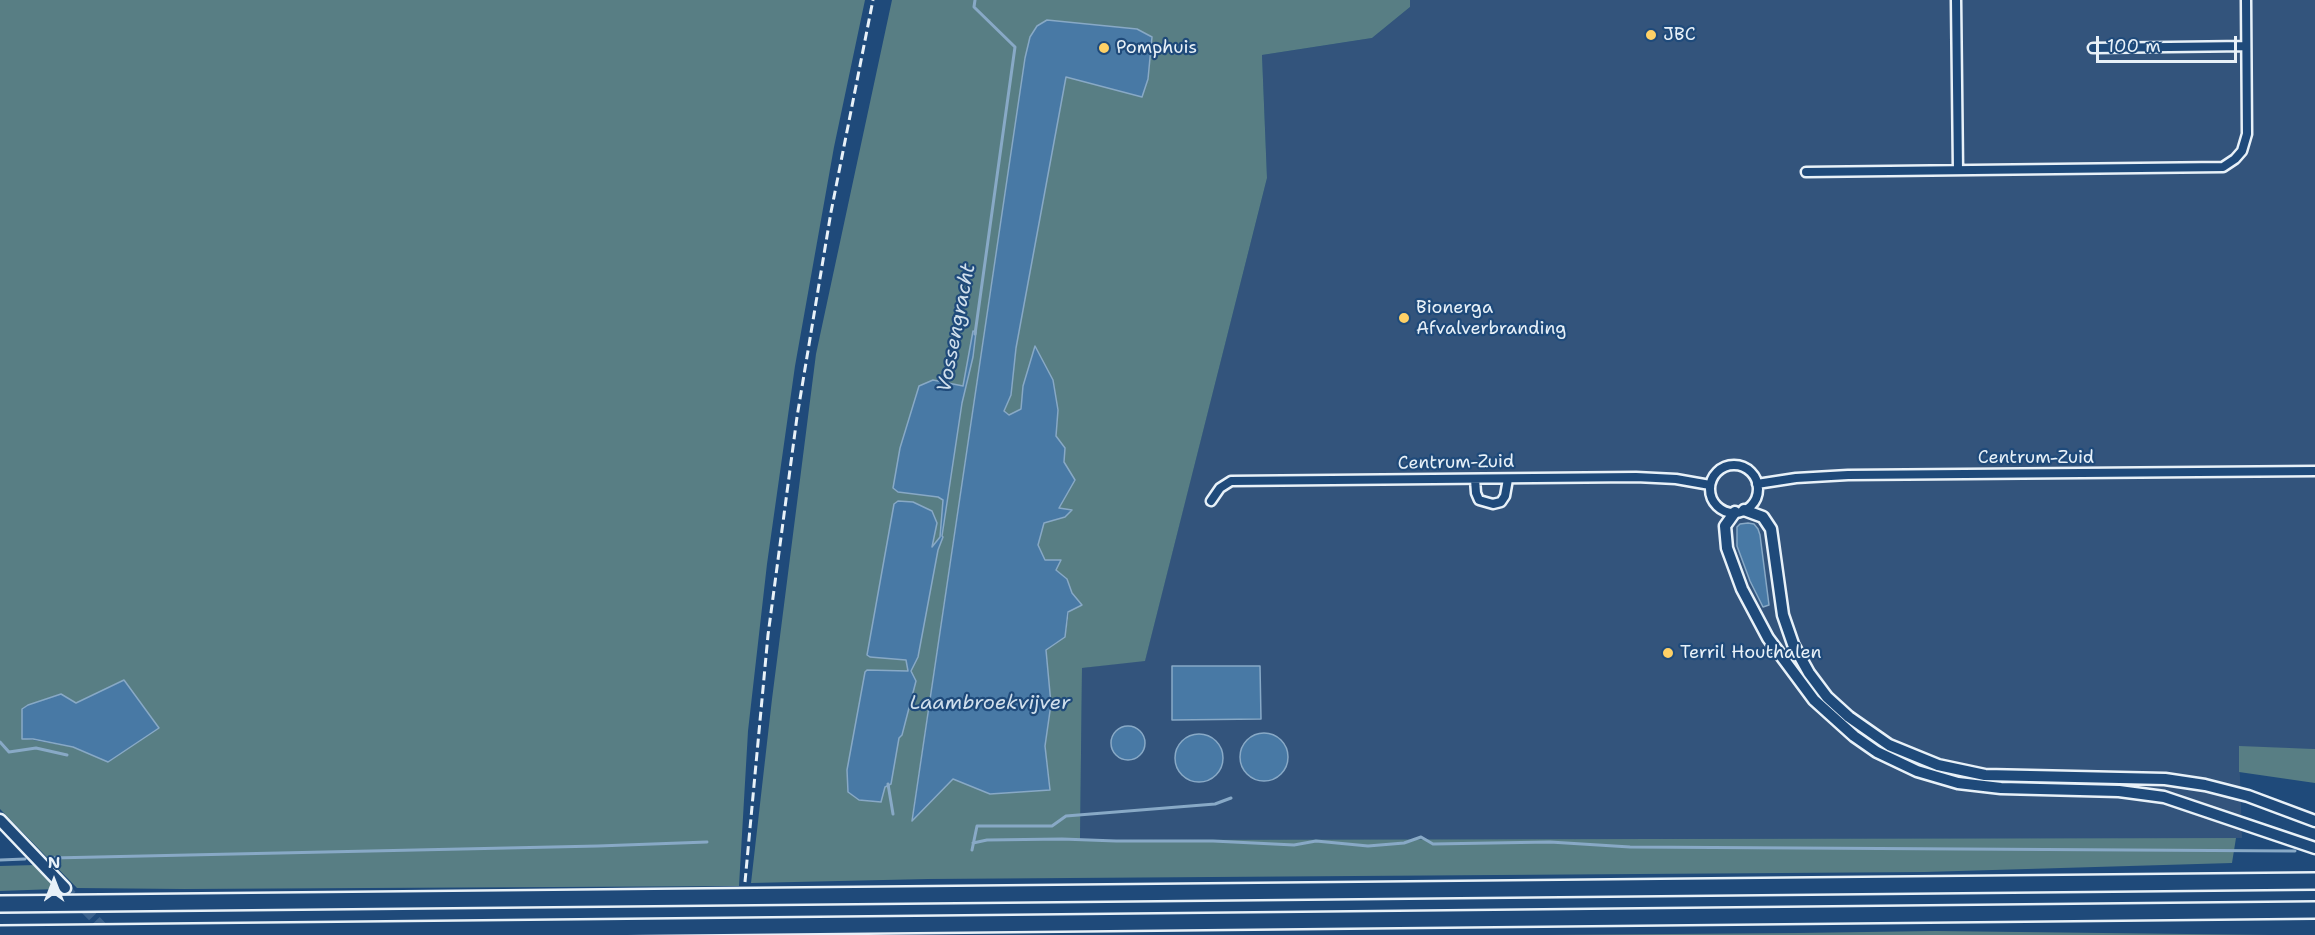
<!DOCTYPE html>
<style>
body{margin:0}
#map{position:relative;width:2315px;height:935px;overflow:hidden;background:#1f4a7a;font-family:"Shantell Sans",sans-serif}
canvas{display:block}
.north{position:absolute;left:24px;top:851px;width:60px;height:60px;-webkit-text-stroke:4px #1f4a7a;paint-order:stroke;rotate:0deg;font-size:16px;font-weight:700;line-height:24px;text-align:center;color:#e8f1f8}
.north::after{content:'';display:block;margin:auto;width:21px;height:27px;background:#e8f1f8;clip-path:polygon(50% 0,100% 100%,50% 72%,0 100%)}
.scale{position:absolute;left:2096px;top:36px;width:141px;height:27px;box-sizing:border-box;border:3px solid #e8f1f8;border-top:0;padding-left:8px;font-size:18px;line-height:21px;white-space:nowrap;color:#e8f1f8;-webkit-text-stroke:4px #1f4a7a;paint-order:stroke}
</style>
<div id="map">
<canvas width="2315" height="935"></canvas>
<div class="north">N</div>
<div class="scale">100 m</div>
</div>
<script>
const ctx = document.querySelector('canvas').getContext('2d');
ctx.lineJoin = 'round';
function fill(path, color) { ctx.fillStyle = color; ctx.fill(path, 'evenodd'); }
const toPath = rows => new Path2D(rows.map(r => 'M' + r).join(''));
function strokePath(path, color, width, dash) { ctx.strokeStyle = color; ctx.lineWidth = width; ctx.lineCap = dash ? 'butt' : 'round'; ctx.setLineDash(dash || []); ctx.stroke(path); }
function drawText(font, color, halo, rows, align = 'center') {
  ctx.font = font + ' "Shantell Sans",sans-serif'; ctx.lineWidth = 4.5; ctx.setLineDash([]); ctx.textBaseline = 'middle'; ctx.strokeStyle = halo; ctx.fillStyle = color; for (const [text, x, y, turn = 0] of rows) {
    ctx.save(); ctx.translate(x, y); ctx.rotate((+turn || 0) * Math.PI / 180); ctx.textAlign = isNaN(turn) ? turn : align; if (halo) ctx.strokeText(text, 0, 0); ctx.fillText(text, 0, 0); ctx.restore();
  }
}
const built = toPath([
 [1410,0,2315,0,2315,749,2239,747,2242,838,1080,840,1082,668,1145,660,1267,178,1262,55,1372,38,1410,7]
]);
const green = toPath([
 [0,0,865,0,834,147,795,366,767,564,748,731,739,886,184,889,77,888,0,809],
 [124,680,108,762,73,747,22,738,22,709,28,705,60,694,76,703],
 [892,0,1410,0,1410,7,1372,38,1262,55,1267,178,1145,661,1082,668,1080,840,2236,838,2232,863,1925,872,928,879,751,883,772,699,816,354],
 [1076,23,1137,29,1152,37,1148,79,1066,77,1016,348,1011,395,1004,411,1009,415,1021,409,1023,386,1058,410,1056,436,1065,448,1058,509,1071,510,1065,517,1044,523,1038,545,1045,560,1067,579,1072,593,1065,637,1046,649,1051,704,1045,746,1050,789,990,794,953,779,912,820,1025,58,1030,37,1038,26],
 [2239,746,2315,749,2315,783,2239,772],
 [36,865,56,889,0,891,0,866],
 [1935,931,2272,935,1545,935,1797,933]
]);
const water = toPath([
 [1047,20,1137,29,1152,37,1148,79,1142,97,1066,77,1016,348,1011,395,1004,411,1009,415,1021,409,1023,386,1035,346,1053,380,1058,410,1056,436,1065,448,1064,462,1075,480,1059,508,1072,510,1065,517,1044,523,1038,545,1045,560,1061,560,1056,570,1067,579,1072,593,1082,605,1068,612,1065,637,1046,650,1051,704,1045,746,1050,790,990,794,953,779,912,821,1025,58,1030,37,1037,26,1047,20],
 [973,331,976,332,973,357,962,403,942,536,943,537,938,550,918,657,911,671,916,681,902,735,899,738,891,784,885,787,881,802,859,800,848,792,847,770,865,672,867,670,908,671,906,660,870,657,867,655,894,504,898,501,913,502,932,511,937,523,932,547,940,537,943,500,938,497,898,492,893,488,900,448,919,386,933,380,963,386,973,331],
 [1748,523,1754,524,1758,529,1760,535,1769,605,1763,607,1750,581,1737,546,1737,527,1740,524,1748,523],
 [1172,666,1260,666,1261,719,1172,720,1172,666],
 [124,680,159,728,108,762,73,747,33,739,22,739,22,709,28,705,61,694,76,703,124,680],
 '1111 743a17 17 0 1 1 34 0a17 17 0 1 1-34 0Z',
 '1240 757a24 24 0 1 1 48 0a24 24 0 1 1-48 0Z',
 '1175 758a24 24 0 1 1 48 0a24 24 0 1 1-48 0Z'
]);
const stream = toPath([
 [975,334,1015,47,974,7,975,0],
 [0,742,9,752,36,748,67,755],
 [888,784,893,814],
 [973,843,987,840,1062,839,1116,841,1213,841,1294,845,1316,841,1368,846,1404,843,1421,837,1433,844,1550,842,1630,847,2295,851],
 [972,850,977,826,1052,826,1066,816,1215,804,1231,798],
 [52,858,598,846,707,842],
 [0,860,25,859]
]);
const tertiaryTunnel = toPath([
 [65,888,110,935]
]);
const minor = toPath([
 [1956,0,1958,170],
 [2093,48,2246,46],
 [1806,172,2223,167,2235,159,2242,151,2247,134,2246,0],
 '1710 489a24 24 0 1 1 48 0a24 24 0 1 1-48 0Z',
 [1475,479,1476,493,1479,500,1493,504,1501,502,1505,496,1508,479],
 [1757,484,1796,478,1848,475,2315,471],
 [1211,501,1220,488,1231,481,1636,477,1676,479,1710,485]
]);
const tertiary = toPath([
 [1744,510,1763,517,1771,529,1783,615,1793,644,1809,673,1827,697,1849,717,1889,745,1938,765,1985,775,2165,779,2205,785,2248,796,2315,821],
 [1735,512,1725,526,1727,548,1742,589,1768,638,1814,700,1854,736,1877,752,1917,771,1958,783,2001,788,2119,791,2164,797,2315,848],
 [0,820,65,888]
]);
const motorway = toPath([
 [0,904,2315,881],
 [0,934,2315,910]
]);
const rail = toPath([
 [745,882,768,635,797,417,831,212,873,0]
]);
const markers = [
 [1651,35,6,"#ffd166"],
 [1104,48,6,"#ffd166"],
 [1404,318,6,"#ffd166"],
 [1668,653,6,"#ffd166"]
];
const poiNames = [
 ["JBC",1663,35],
 ["Pomphuis",1116,48],
 ["Bionerga",1416,308],
 ["Afvalverbranding",1416,329],
 ["Terril Houthalen",1680,653]
];
const streetNames = [
 ["Centrum-Zuid",2036,458],
 ["Centrum-Zuid",1456,463,-1]
];
const waterNames = [
 ["Vossengracht",957,328,-79],
 ["Laambroekvijver",990,704]
];
fill(built, '#33547c');
fill(green, '#587e84');
fill(water, '#4879a5');
strokePath(water, '#88a9c6', 1.5);
strokePath(stream, '#88a9c6', 3);
strokePath(tertiaryTunnel, '#3d638d', 10, [10, 5]);
strokePath(minor, '#e8f1f8', 13);
strokePath(tertiary, '#e8f1f8', 15);
strokePath(motorway, '#e8f1f8', 20);
strokePath(minor, '#1f4a7a', 8);
strokePath(tertiary, '#1f4a7a', 10);
strokePath(motorway, '#1f4a7a', 15);
strokePath(rail, '#e8f1f8', 3, [9, 4.5]);
for (const [x, y, r, color] of markers) { const dot = new Path2D(); dot.arc(x, y, r, 0, 2 * Math.PI); ctx.fillStyle = color; ctx.fill(dot); strokePath(dot, '#1f4a7a', 2); }
drawText('18px', '#e8f1f8', '#1f4a7a', poiNames, 'left');
drawText('18px', '#e8f1f8', '#1f4a7a', streetNames);
drawText('italic 20px', '#d0dfec', '#1f4a7a', waterNames);
</script>
